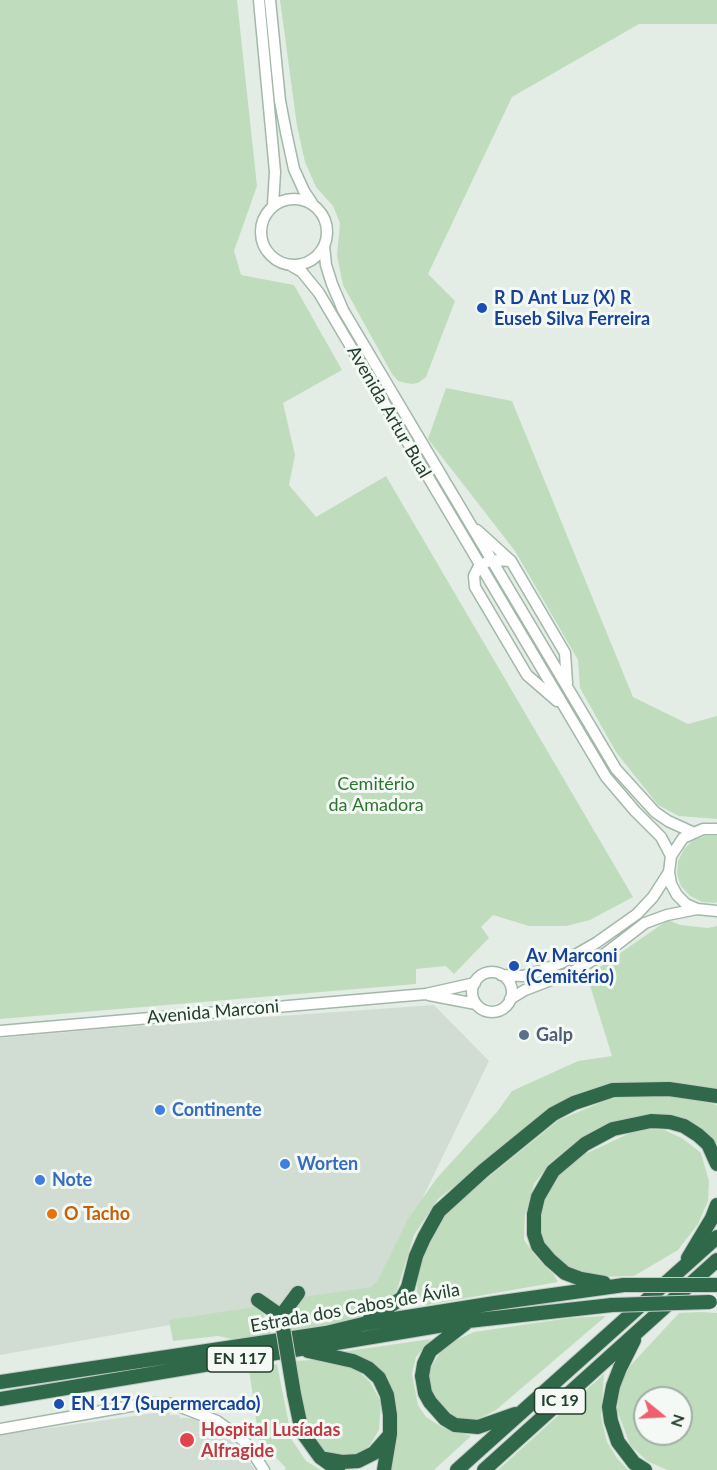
<!DOCTYPE html>
<meta charset="utf-8">
<style>
body{margin:0}
#map{position:relative;width:717px;height:1470px;overflow:hidden;background:#e3ede5;font-family:Lato,sans-serif}
canvas{display:block}
.north{position:absolute;left:633px;top:1386px;width:60px;height:60px;box-sizing:border-box;background:#f4f9f5;border:2px solid #a0aea5;border-radius:50%;rotate:108deg;font-size:16px;font-weight:700;line-height:24px;text-align:center;color:#233e2d}
.north::after{content:'';display:block;margin:auto;width:21px;height:27px;background:#ef5f6e;clip-path:polygon(50% 0,100% 100%,50% 72%,0 100%)}
</style>
<div id="map">
<canvas width="717" height="1470"></canvas>
<div class="north">N</div>
</div>
<script>
const ctx = document.querySelector('canvas').getContext('2d');
ctx.lineJoin = 'round';
function fill(path, color) { ctx.fillStyle = color; ctx.fill(path, 'evenodd'); }
const toPath = rows => new Path2D(rows.map(r => 'M' + r).join(''));
function strokePath(path, color, width, dash) { ctx.strokeStyle = color; ctx.lineWidth = width; ctx.lineCap = dash ? 'butt' : 'round'; ctx.setLineDash(dash || []); ctx.stroke(path); }
function drawText(font, color, halo, rows, align = 'center') {
  ctx.font = font + ' Lato,sans-serif'; ctx.lineWidth = 6; ctx.setLineDash([]); ctx.textBaseline = 'middle'; ctx.strokeStyle = halo; ctx.fillStyle = color; for (const [text, x, y, turn = 0] of rows) {
    ctx.save(); ctx.translate(x, y); ctx.rotate((+turn || 0) * Math.PI / 180); ctx.textAlign = isNaN(turn) ? turn : align; if (halo) ctx.strokeText(text, 0, 0); ctx.fillText(text, 0, 0); ctx.restore();
  }
}
const built = toPath([
 [434,1005,489,1061,379,1288,0,1355,0,1038,126,1027],
 [169,1411,170,1415,179,1415,180,1418,193,1418,220,1431,238,1447,255,1470,0,1470,0,1435]
]);
const green = toPath([
 [0,0,237,0,257,186,234,251,241,275,294,285,342,370,283,403,295,455,289,485,316,517,386,476,633,897,590,920,566,926,529,926,493,915,481,927,489,938,454,974,446,966,416,969,416,984,0,1019],
 [280,0,717,0,717,24,639,24,512,97,428,274,455,301,426,377,418,383,411,384,398,381,392,374,343,285,337,256,340,223,333,206,316,187,305,162,297,126],
 [446,388,512,401,633,697,688,724,717,716,717,819,679,816,658,805,616,752,580,688,578,660,515,551,428,439],
 [706,836,717,836,717,902,715,903,702,902,690,896,681,886,677,874,678,861,684,849,693,840],
 [668,920,680,925,708,928,717,926,717,1091,645,1083,605,1085,570,1098,550,1111,438,1199,414,1235,397,1290,386,1303,363,1316,346,1323,291,1333,289,1318,296,1298,371,1287,378,1280,408,1219,437,1178,497,1112,512,1091,578,1061,612,1056,587,976],
 [632,1095,664,1096,697,1100,717,1105,717,1148,673,1117,644,1115,600,1129,579,1139,550,1163,534,1184,525,1215,524,1240,537,1258,554,1275,558,1282,427,1305,416,1302,418,1277,425,1247,442,1215,559,1120,609,1099],
 [646,1129,664,1130,682,1138,701,1153,709,1181,708,1201,698,1224,678,1250,634,1276,596,1277,579,1273,550,1254,540,1239,539,1216,544,1195,559,1173,581,1156,630,1133],
 [254,1307,263,1313,271,1334,236,1340,218,1336,173,1341,169,1320],
 [701,1312,717,1313,717,1470,667,1470,647,1461,630,1445,617,1410,621,1383,630,1366,679,1313],
 [645,1398,681,1398,681,1434,645,1434],
 [606,1316,496,1410,476,1420,462,1419,448,1415,428,1389,430,1369,441,1351,452,1342,474,1332,570,1318],
 [431,1339,416,1357,412,1374,418,1405,426,1417,442,1427,471,1436,434,1470,390,1470,385,1381,340,1352],
 [328,1359,357,1370,370,1382,381,1402,379,1430,370,1445,356,1455,338,1457,324,1453,305,1423,295,1361],
 [277,1364,292,1440,306,1461,321,1470,285,1470,286,1468,259,1440,249,1369],
 [604,1374,601,1417,607,1442,617,1458,628,1470,498,1470]
]);
const secondary = toPath([
 [259,0,275,172,273,205],
 [270,0,280,101,286,132,294,169,304,191,312,203],
 '261 232a33 33 0 1 1 66 0a33 33 0 1 1-66 0Z',
 [324,246,326,265,332,284,343,310,616,769,655,812,668,821,692,832],
 [290,265,302,272,319,293,606,777,635,811,661,837,671,856],
 [477,530,511,561,565,653,567,683],
 [511,561,491,560,479,566,474,576,475,587,527,675,557,701],
 [717,829,703,829,683,838,671,856,669,872,671,884,677,895,686,904,697,909,717,911],
 '472 992a20 20 0 1 1 40 0a20 20 0 1 1-40 0Z',
 [501,975,523,976,540,971,563,962,596,943,637,914,653,897,669,872],
 [429,995,476,1004],
 [510,999,525,990,572,972,606,953,645,923,667,915,697,909],
 [0,1031,426,994,475,983],
 [0,1429,148,1403,173,1404,217,1421,234,1433,246,1443,264,1470]
]);
const highway = toPath([
 [688,1258,712,1218,717,1205],
 [604,1283,581,1279,565,1273,550,1260,538,1246,534,1234,534,1214,538,1197,553,1171,585,1144,613,1129,651,1121,670,1122,684,1126,698,1135,708,1144,717,1164],
 [258,1300,281,1316,298,1293],
 [369,1320,402,1298,408,1287,416,1256,424,1238,439,1211,483,1171,553,1114,574,1103,613,1090,669,1089,717,1096],
 [466,1323,430,1351,424,1364,422,1376,425,1393,430,1402,445,1419,455,1425,478,1427,515,1414],
 [634,1340,620,1368,613,1386,609,1407,611,1421,618,1442,634,1463,645,1470],
 [308,1351,353,1361,368,1368,379,1378,387,1395,390,1415,390,1434,384,1470],
 [0,1382,326,1333,363,1324,495,1303,624,1285],
 [294,1394,302,1432,320,1457,338,1470],
 [0,1399,468,1321,612,1305],
 [325,1459,342,1462,358,1461,374,1453,389,1436],
 [457,1470,717,1237],
 [484,1470,717,1260]
]);
const highwayBridge = toPath([
 [624,1285,717,1285],
 [612,1305,710,1302],
 [281,1316,294,1394]
]);
const markers = [
 [482,308,6,"#1a4fb4"],
 [514,966,6,"#1a4fb4"],
 [524,1035,6,"#5c6f8a"],
 [160,1110,6,"#3f7fe0"],
 [285,1164,6,"#3f7fe0"],
 [40,1180,6,"#3f7fe0"],
 [52,1214,6,"#e8710a"],
 [59,1404,6,"#1a4fb4"],
 [187,1440,8,"#e0444e"]
];
const shields = [
 [240,1359,66],
 [560,1401,51]
];
const shieldNames = [
 ["EN 117",240,1359],
 ["IC 19",560,1401]
];
const transitNames = [
 ["R D Ant Luz (X) R",494,298],
 ["Euseb Silva Ferreira",494,319],
 ["Av Marconi",526,956],
 ["(Cemitério)",526,977],
 ["EN 117 (Supermercado)",71,1404]
];
const streetNames = [
 ["Avenida Artur Bual",389,412,60],
 ["Avenida Marconi",213,1012,-5],
 ["Estrada dos Cabos de Ávila",355,1308,-10]
];
const parkNames = [
 ["Cemitério",376,784],
 ["da Amadora",376,805]
];
const serviceNames = [
 ["Galp",536,1035]
];
const shopNames = [
 ["Continente",172,1110],
 ["Worten",297,1164],
 ["Note",52,1180]
];
const foodNames = [
 ["O Tacho",64,1214]
];
const healthNames = [
 ["Hospital Lusíadas",201,1430],
 ["Alfragide",201,1451]
];
fill(built, '#d1ddd3');
fill(green, '#bfddbd');
strokePath(secondary, '#a2b8a9', 13);
strokePath(highway, '#c1c9c4', 16);
strokePath(secondary, '#fff', 10);
strokePath(highway, '#2f6949', 14);
strokePath(highwayBridge, '#c1c9c4', 16, []);
strokePath(highwayBridge, '#2f6949', 14);
for (const [x, y, r, color] of markers) { const dot = new Path2D(); dot.arc(x, y, r, 0, 2 * Math.PI); ctx.fillStyle = color; ctx.fill(dot); strokePath(dot, '#f4f9f5', 2); }
for (const [x, y, w] of shields) { const box = new Path2D(); box.roundRect(x - w / 2, y - 13, w, 26, 4.5); ctx.fillStyle = '#f4f9f5'; ctx.fill(box); strokePath(box, '#233e2d', 1.5); }
drawText('bold 16px', '#233e2d', null, shieldNames);
drawText('bold 18px', '#164399', '#f4f9f5', transitNames, 'left');
drawText('18px', '#233e2d', '#f4f9f5', streetNames);
drawText('18px', '#2e7430', '#f4f9f5', parkNames);
drawText('bold 18px', '#4e5e75', '#f4f9f5', serviceNames, 'left');
drawText('bold 18px', '#366cbe', '#f4f9f5', shopNames, 'left');
drawText('bold 18px', '#c56008', '#f4f9f5', foodNames, 'left');
drawText('bold 18px', '#be3a42', '#f4f9f5', healthNames, 'left');
</script>
